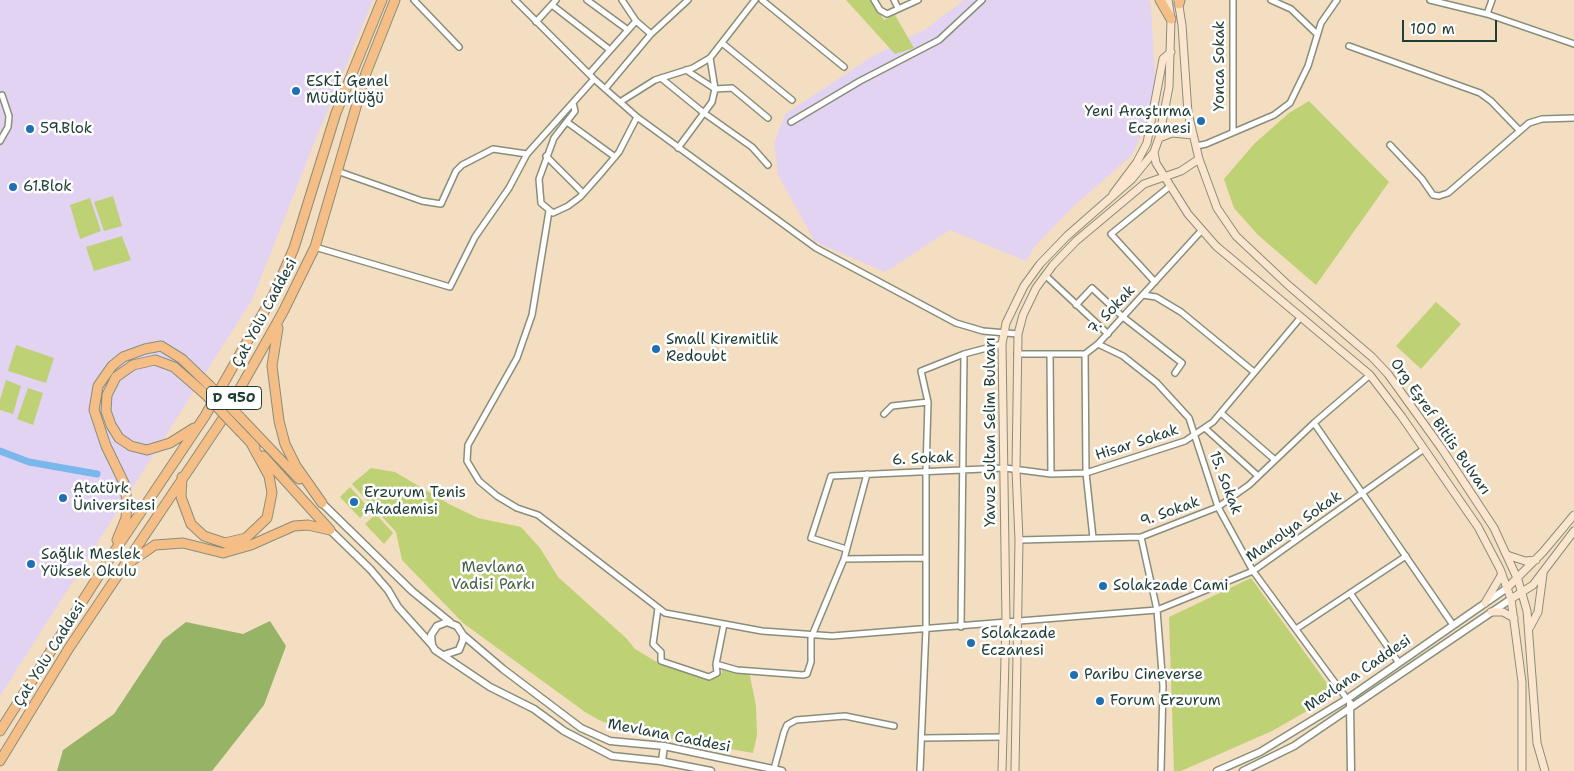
<!DOCTYPE html>
<meta charset="utf-8">
<style>
body{margin:0}
#map{position:relative;width:1574px;height:771px;overflow:hidden;background:#f3dec1;font-family:"Shantell Sans",sans-serif}
canvas{display:block}
.scale{position:absolute;left:1402px;top:20px;width:95px;height:22px;box-sizing:border-box;border:2px solid #1f3d34;border-top:0;padding-left:6px;font-size:15px;line-height:18px;white-space:nowrap;color:#1f3d34;-webkit-text-stroke:4px #fff;paint-order:stroke}
</style>
<div id="map">
<canvas width="1574" height="771"></canvas>
<div class="scale">100 m</div>
</div>
<script>
const ctx = document.querySelector('canvas').getContext('2d');
ctx.lineJoin = 'round';
function fill(path, color) { ctx.fillStyle = color; ctx.fill(path, 'evenodd'); }
const toPath = rows => new Path2D(rows.map(r => 'M' + r).join(''));
function strokePath(path, color, width, dash) { ctx.strokeStyle = color; ctx.lineWidth = width; ctx.lineCap = dash ? 'butt' : 'round'; ctx.setLineDash(dash || []); ctx.stroke(path); }
function drawText(font, color, halo, rows, align = 'center') {
  ctx.font = font + ' "Shantell Sans",sans-serif'; ctx.lineWidth = 5; ctx.setLineDash([]); ctx.textBaseline = 'middle'; ctx.strokeStyle = halo; ctx.fillStyle = color; for (const [text, x, y, turn = 0] of rows) {
    ctx.save(); ctx.translate(x, y); ctx.rotate((+turn || 0) * Math.PI / 180); ctx.textAlign = isNaN(turn) ? turn : align; if (halo) ctx.strokeText(text, 0, 0); ctx.fillText(text, 0, 0); ctx.restore();
  }
}
const built = toPath([
 [0,0,373,0,313,146,252,300,0,696],
 [964,0,1149,0,1151,7,1155,78,1149,118,1132,155,1074,206,1035,246,1026,261,950,230,885,272,815,242,778,175,774,143,785,114,873,56,926,29]
]);
const green = toPath([
 [846,0,871,0,884,20,895,15,914,48,895,54],
 [1309,101,1389,182,1316,285,1258,235,1234,208,1224,179,1254,144,1289,113],
 [113,196,122,226,104,231,94,202],
 [90,198,101,231,80,239,70,205],
 [122,236,131,260,94,271,86,247],
 [1436,302,1461,324,1421,369,1396,346],
 [16,345,54,358,46,383,8,371],
 [6,380,21,386,13,414,0,410,0,400],
 [28,388,43,393,33,425,17,419],
 [371,468,395,472,449,504,478,518,521,527,540,548,558,577,626,638,635,649,655,661,713,678,722,673,722,666,749,671,756,706,757,735,753,753,644,734,617,727,599,720,585,712,463,623,402,560,396,532,352,484],
 [350,487,369,508,360,518,340,497],
 [376,514,393,533,384,544,365,524],
 [1251,578,1326,682,1331,693,1328,699,1272,731,1181,771,1174,771,1169,617]
]);
const forest = toPath([
 [270,621,286,646,264,705,212,771,57,771,63,750,114,714,163,640,186,622,243,634]
]);
const canal = toPath([
 [0,451,29,462,97,474]
]);
const minor = toPath([
 [414,0,459,47],
 [515,0,594,79,637,117,816,248,956,323,983,331,1018,334],
 [587,0,628,30],
 [622,0,636,21,651,34],
 [762,0,844,67],
 [874,0,880,10,887,14,918,0],
 [894,0,898,8],
 [1271,0,1291,9,1317,34],
 [1430,0,1487,14,1574,44],
 [552,5,610,50],
 [1487,14,1492,0],
 [536,22,556,0],
 [722,43,792,100],
 [1349,46,1480,93,1491,101,1519,130],
 [686,70,715,89,732,88,768,118],
 [589,74,636,21],
 [661,78,704,113,752,147,768,165],
 [605,89,651,34,688,0],
 [620,102,655,80,693,68,710,58,755,0],
 [573,103,575,111,554,138,539,179,541,203,553,213,568,206,580,197,603,171,619,152,637,117],
 [567,122,615,157],
 [791,122,860,81,939,40,982,0],
 [1233,132,1233,0],
 [0,141,8,127,9,116,2,95],
 [1390,145,1422,179,1433,195,1439,196,1448,193,1529,123,1542,119,1574,118],
 [1196,146,1206,144,1274,115,1290,103,1308,66,1321,23,1337,0],
 [678,148,712,102,715,89,710,58],
 [546,156,583,193],
 [337,171,422,201,441,204,456,171,462,165,493,149,527,154,594,79],
 [549,211,532,315,517,358,468,445,467,461,479,481,497,496,517,508,538,515,665,613,762,631,832,636,1157,610,1253,571,1424,449],
 [315,247,450,287,475,237,509,188,527,154],
 [1045,275,1108,334],
 [1155,282,1111,234,1169,187],
 [1143,295,1156,297,1181,312,1254,372],
 [1076,305,1092,288,1123,317,1182,363,1175,373],
 [1098,344,1123,356,1157,383,1189,418,1218,507,1253,571,1347,699],
 [1017,354,1085,354,1098,344,1201,231],
 [1050,354,1051,474],
 [1085,354,1086,473,1093,538],
 [1221,413,1275,460],
 [884,414,892,406,928,402],
 [1314,423,1453,625],
 [1206,429,1258,476],
 [1141,537,1157,610,1163,686,1161,771],
 [1019,540,1141,537,1218,507,1249,485,1314,423,1370,375],
 [846,549,811,538,831,476,1005,468,1051,474,1086,473,1185,441,1213,422,1301,317],
 [844,559,926,558],
 [1350,593,1399,663],
 [658,608,653,644,661,652,661,661,709,677,717,673,716,664,724,624],
 [961,627,964,354],
 [1296,629,1406,556],
 [716,664,737,670,803,675,807,674,811,662,811,638,844,559,867,474],
 [922,738,1002,737],
 [774,769,784,732,787,725,796,720,845,716,894,726],
 [920,771,926,628,926,470,928,402,921,371,964,354,1002,344]
]);
const tertiary = toPath([
 [322,503,412,591,450,622],
 [330,530,370,569,388,590,398,607,432,645],
 [463,635,503,669,581,728,610,741,664,746,782,771],
 [444,655,459,650,463,640,463,635,457,626,447,622,437,626,431,635,432,645,435,650,490,687,534,709,564,731,612,756,660,761,711,771],
 [1350,703,1351,771],
 [662,761,664,746],
 [1217,771,1260,752,1347,699,1507,588],
 [1243,771,1294,746,1511,599]
]);
const secondary = toPath([
 [1168,0,1171,19,1169,87,1159,138,1154,152,1156,163,1188,214,1216,246,1370,375,1402,417,1478,527,1500,569,1511,599,1522,682,1522,771],
 [1159,138,1172,133,1193,135],
 [1199,159,1217,208,1236,236,1288,285,1372,357,1388,374,1442,449,1494,528,1518,580,1527,611,1537,743,1545,771],
 [1113,194,1137,162,1147,143,1163,59,1171,52],
 [1507,555,1525,561,1536,560],
 [1507,588,1543,552,1574,515],
 [1511,599,1533,585,1574,531],
 [1485,603,1502,574],
 [1491,612,1503,612,1514,618],
 [1530,627,1538,612,1543,574],
 [1002,771,1006,621,1002,344,1006,323,1024,286,1040,264,1067,236,1132,179,1154,152],
 [1015,771,1019,540,1016,470,1018,334,1023,315,1036,288,1053,265,1076,241,1144,184,1181,171,1199,159,1188,113,1182,25,1178,0]
]);
const trunk = toPath([
 [1160,0,1171,19],
 [1179,4,1180,0],
 [278,328,272,366,279,421,285,444,296,466,322,503],
 [240,417,299,479],
 [231,422,255,447],
 [194,428,170,443,147,450,131,446,119,438,111,425,106,411,107,395,116,377,133,365,155,360,174,367,205,394],
 [263,456,330,530],
 [182,477,181,497,191,524,204,536,225,543,246,538,267,518,272,493,269,476,251,443],
 [117,540,126,518,127,501,124,483,106,446,94,410,98,386,112,366,123,357,145,349,161,346,182,359,210,386],
 [130,562,155,545,183,543,223,553,251,545,294,526,308,525,330,530],
 [0,731,108,561,205,416,274,294,294,248,336,113,382,0],
 [0,761,69,648,224,417,283,312,315,247,366,73,395,0]
]);
const trunkBridge = toPath([
 [210,386,240,417],
 [205,394,231,422]
]);
const markers = [
 [296,91,5,"#1f6fb2"],
 [1201,121,5,"#1f6fb2"],
 [30,129,5,"#1f6fb2"],
 [13,187,5,"#1f6fb2"],
 [656,349,5,"#1f6fb2"],
 [63,498,5,"#1f6fb2"],
 [354,502,5,"#1f6fb2"],
 [31,564,5,"#1f6fb2"],
 [1103,586,5,"#1f6fb2"],
 [971,643,5,"#1f6fb2"],
 [1074,675,5,"#1f6fb2"],
 [1100,701,5,"#1f6fb2"]
];
const shields = [
 [234,398,55]
];
const shieldNames = [
 ["D 950",234,398]
];
const streetNames = [
 ["Yonca Sokak",1220,66,-90],
 ["7. Sokak",1112,310,-47],
 ["Çat Yolu Caddesi",265,313,-62],
 ["Org Eşref Bitlis Bulvarı",1440,427,55],
 ["Yavuz Sultan Selim Bulvarı",991,432,-90],
 ["Hisar Sokak",1137,443,-18],
 ["6. Sokak",923,459,-3],
 ["15. Sokak",1225,483,69],
 ["9. Sokak",1170,512,-20],
 ["Manolya Sokak",1294,527,-35],
 ["Çat Yolu Caddesi",50,654,-58],
 ["Mevlana Caddesi",1358,674,-34],
 ["Mevlana Caddesi",669,736,11]
];
const poiNames = [
 ["ESKİ Genel",306,82],
 ["Müdürlüğü",306,99],
 ["Yeni Araştırma",1191,112,"right"],
 ["Eczanesi",1191,129,"right"],
 ["59.Blok",40,129],
 ["61.Blok",23,187],
 ["Small Kiremitlik",666,340],
 ["Redoubt",666,357],
 ["Atatürk",73,489],
 ["Üniversitesi",73,506],
 ["Erzurum Tenis",364,493],
 ["Akademisi",364,510],
 ["Sağlık Meslek",41,555],
 ["Yüksek Okulu",41,572],
 ["Solakzade Cami",1113,586],
 ["Solakzade",981,634],
 ["Eczanesi",981,651],
 ["Paribu Cineverse",1084,675],
 ["Forum Erzurum",1110,701]
];
const parkNames = [
 ["Mevlana",493,568],
 ["Vadisi Parkı",493,585]
];
fill(built, '#e3d3f2');
fill(green, '#bed174');
fill(forest, '#96b366');
strokePath(canal, '#7ab7ed', 7);
strokePath(minor, '#898e7a', 8);
strokePath(tertiary, '#898e7a', 9);
strokePath(secondary, '#898e7a', 9);
strokePath(trunk, '#898e7a', 11);
strokePath(minor, '#fff', 5);
strokePath(tertiary, '#fff', 6);
strokePath(secondary, '#fbe5cf', 7);
strokePath(trunk, '#f6be87', 9);
strokePath(trunkBridge, '#898e7a', 11, []);
strokePath(trunkBridge, '#f6be87', 9);
for (const [x, y, r, color] of markers) { const dot = new Path2D(); dot.arc(x, y, r, 0, 2 * Math.PI); ctx.fillStyle = color; ctx.fill(dot); strokePath(dot, '#fff', 2); }
for (const [x, y, w] of shields) { const box = new Path2D(); box.roundRect(x - w / 2, y - 11.5, w, 23, 4); ctx.fillStyle = '#fff'; ctx.fill(box); strokePath(box, '#1f3d34', 1); }
drawText('bold 14px', '#1f3d34', null, shieldNames);
drawText('15px', '#1f3d34', '#fff', streetNames);
drawText('15px', '#1f3d34', '#fff', poiNames, 'left');
drawText('15px', '#476244', '#fff', parkNames);
</script>
